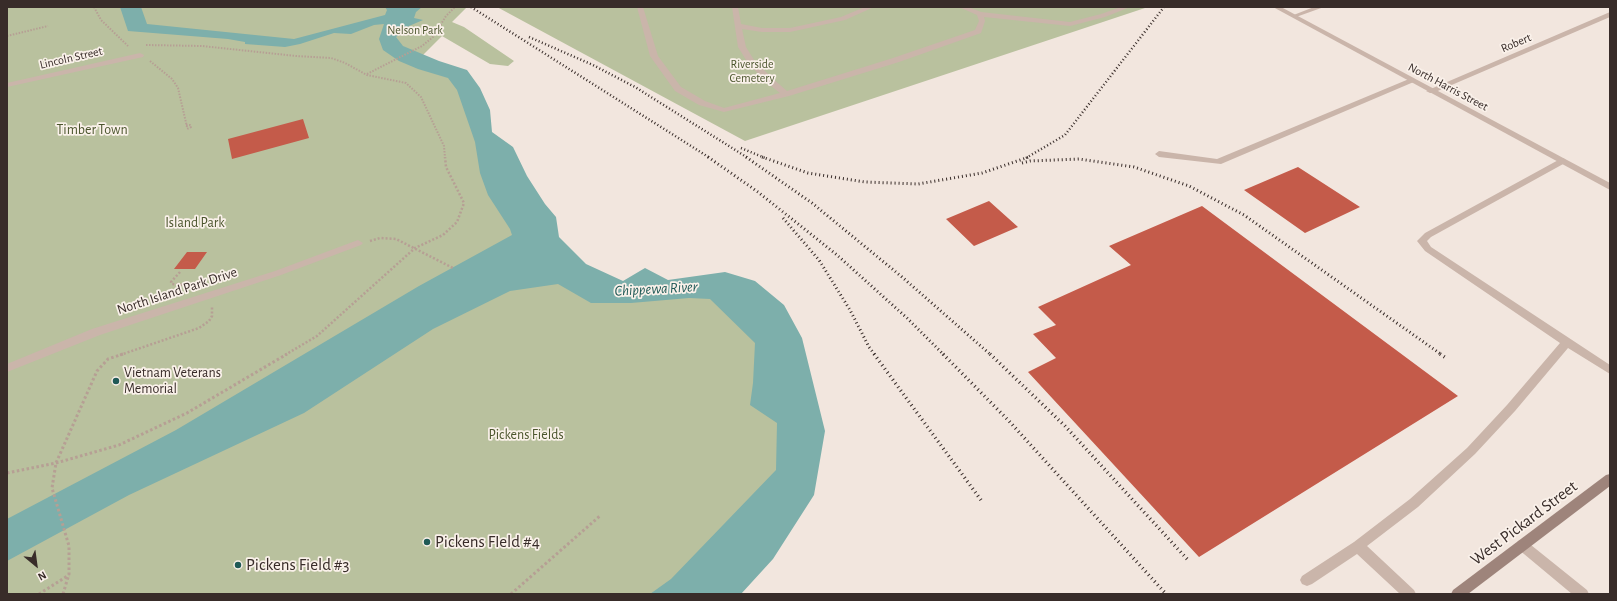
<!DOCTYPE html>
<style>
body{margin:0}
#map{position:relative;width:1617px;height:601px;overflow:hidden;background:#f2e6de;font-family:"Alegreya Sans",sans-serif}
canvas{display:block}
.frame{position:absolute;inset:0;border:8px solid #382c29;pointer-events:none}
.north{position:absolute;left:16px;top:545px;width:40px;height:40px;-webkit-text-stroke:3px #faf1ea;paint-order:stroke;rotate:151deg;font-size:11px;font-weight:700;line-height:16px;text-align:center;color:#382c29}
.north::after{content:'';display:block;margin:auto;width:14px;height:18px;background:#382c29;clip-path:polygon(50% 0,100% 100%,50% 72%,0 100%)}
</style>
<div id="map">
<canvas width="1617" height="601"></canvas>
<div class="frame"></div>
<div class="north">N</div>
</div>
<script>
const ctx = document.querySelector('canvas').getContext('2d');
ctx.lineJoin = 'round';
function fill(path, color) { ctx.fillStyle = color; ctx.fill(path, 'evenodd'); }
const toPath = rows => new Path2D(rows.map(r => 'M' + r).join(''));
function strokePath(path, color, width, dash) { ctx.strokeStyle = color; ctx.lineWidth = width; ctx.lineCap = dash ? 'butt' : 'round'; ctx.setLineDash(dash || []); ctx.stroke(path); }
function drawText(font, color, halo, rows, align = 'center') {
  ctx.font = font + ' "Alegreya Sans",sans-serif'; ctx.lineWidth = 3.5; ctx.setLineDash([]); ctx.textBaseline = 'middle'; ctx.strokeStyle = halo; ctx.fillStyle = color; for (const [text, x, y, turn = 0] of rows) {
    ctx.save(); ctx.translate(x, y); ctx.rotate((+turn || 0) * Math.PI / 180); ctx.textAlign = isNaN(turn) ? turn : align; if (halo) ctx.strokeText(text, 0, 0); ctx.fillText(text, 0, 0); ctx.restore();
  }
}
const green = toPath([
 [7,7,467,7,452,22,464,27,514,61,508,66,490,64,442,36,421,57,466,75,502,189,599,293,730,285,772,312,784,477,677,594,7,594],
 [497,7,1148,7,745,141]
]);
const water = toPath([
 [120,7,141,7,147,24,294,39,385,15,387,10,385,7,422,7,416,12,414,18,423,20,409,26,396,37,403,46,439,61,467,70,480,88,490,110,492,132,513,147,527,176,545,204,556,217,559,237,586,264,623,281,645,268,668,280,725,272,755,281,784,305,802,338,825,431,814,495,773,559,741,594,650,594,671,579,776,470,777,423,750,405,753,383,755,343,710,299,689,298,631,303,591,303,558,284,510,291,433,329,304,413,129,495,7,561,7,519,176,430,419,286,512,235,510,229,488,195,480,173,475,142,457,90,448,78,418,69,399,61,383,50,379,39,384,24,374,25,351,34,334,33,300,44,285,47,245,44,245,42,228,39,128,31]
]);
const building = toPath([
 [303,119,309,138,232,159,228,139],
 [1298,167,1360,207,1305,233,1244,190],
 [989,201,1018,227,974,246,946,219],
 [1202,206,1458,396,1199,557,1028,372,1056,358,1033,334,1056,325,1038,307,1131,265,1109,246],
 [187,252,207,252,195,269,174,269]
]);
const pathFar2 = toPath([
 [94,7,101,20,128,46],
 [7,36,48,26],
 [146,45,202,46,296,56,331,58,345,63,367,75,406,83,421,97,444,146,445,158],
 [150,61,172,79,178,88,187,127],
 [367,74,422,46,433,37,446,16,455,7],
 [186,125,190,125,191,127,187,129]
]);
const pathFar1 = toPath([
 [370,241,380,238,396,239,453,268],
 [180,272,171,282,172,284,186,285,204,282],
 [120,355,199,328,209,321,212,316,212,306],
 [285,355,317,336,415,248,443,235,457,222,464,203,446,167,445,157]
]);
const path = toPath([
 [7,473,56,463,119,445,187,413,287,354],
 [39,594,69,575],
 [63,594,69,574,69,546,52,488,56,463,97,371,108,359,123,354],
 [511,594,601,515]
]);
const service = toPath([
 [637,7,643,7,658,56,681,87,705,101,724,108,780,93,766,82,748,63,738,47,732,7,738,7,741,24,762,28,790,28,841,17,865,7,874,7,845,20,790,32,762,32,742,29,746,47,754,60,772,78,787,91,893,58,975,30,979,21,977,15,959,7,968,7,981,12,1070,22,1101,14,1121,7,1130,7,1105,17,1070,26,984,17,985,21,981,33,899,62,789,96,724,112,699,105,675,91,650,56,637,7],
 [140,53,144,55,143,57,7,87,7,83,140,53],
 [1409,79,1412,79,1416,81,1221,164,1159,157,1155,154,1159,151,1217,159,1409,79],
 [1562,158,1565,159,1566,161,1565,163,1431,237,1427,241,1431,247,1610,365,1610,374,1568,348,1515,411,1475,454,1418,507,1367,546,1414,590,1416,594,1400,594,1357,554,1312,584,1307,586,1302,584,1300,580,1302,576,1354,542,1410,499,1467,448,1507,405,1560,343,1425,251,1417,241,1425,233,1562,158],
 [358,240,363,243,361,245,281,275,100,335,7,372,7,364,92,329,275,271,358,240],
 [1522,539,1526,541,1587,590,1589,594,1572,594,1518,549,1516,545,1518,541,1522,539]
]);
const minor = toPath([
 [1314,7,1324,7,1296,17,1291,16,1314,7],
 [1610,12,1610,17,1433,93,1430,93,1426,91,1610,12]
]);
const tertiary = toPath([
 [1273,7,1281,7,1610,183,1610,190,1273,7]
]);
const secondary = toPath([
 [1610,474,1610,486,1468,594,1451,594,1453,590,1606,475,1610,474]
]);
const railFar2 = toPath([
 [471,7,710,158],
 [529,37,593,65,635,87,748,158],
 [741,148,765,158],
 [1026,158,1065,135,1164,7]
]);
const railFar1 = toPath([
 [708,157,758,192,837,255,907,318,944,355],
 [746,157,812,203,902,277,991,355],
 [762,157,808,173,865,182,918,184,982,173,1029,157],
 [1022,163,1030,161,1079,159,1134,167,1189,186,1244,215,1442,355],
 [783,218,819,260,850,310,869,347,875,355]
]);
const rail = toPath([
 [874,354,981,500],
 [943,354,1009,421,1166,594],
 [990,354,1065,426,1188,560],
 [1440,354,1446,358]
]);
const markers = [
 [116,381,4,"#1f5956"],
 [427,542,4,"#1f5956"],
 [238,565,4,"#1f5956"]
];
const farParknames = [
 ["Nelson Park",415,30],
 ["Riverside",752,64],
 ["Cemetery",752,78]
];
const farStreetnames = [
 ["Robert",1516,43,-23],
 ["Lincoln Street",71,58,-13],
 ["North Harris Street",1448,87,28]
];
const parkNames = [
 ["Timber Town",92,130],
 ["Island Park",195,223],
 ["Pickens Fields",526,435]
];
const streetNames = [
 ["North Island Park Drive",177,291,-18]
];
const poiNames = [
 ["Vietnam Veterans",124,373],
 ["Memorial",124,389]
];
const waterNames = [
 ["Chippewa River",656,289,-3]
];
const nearStreetnames = [
 ["West Pickard Street",1524,523,-37]
];
const nearPoinames = [
 ["Pickens FIeld #4",435,542],
 ["Pickens Field #3",246,565]
];
fill(green, '#b9c19e');
fill(water, '#7dafab');
fill(building, '#c45b4a');
strokePath(pathFar2, '#b69f94', 2, [1.5, 1.5]);
strokePath(pathFar1, '#b69f94', 2.5, [2, 2]);
strokePath(path, '#b69f94', 3, [2.5, 2.5]);
fill(service, '#cab5aa');
fill(minor, '#cab5aa');
fill(tertiary, '#cab5aa');
fill(secondary, '#9e847b');
strokePath(railFar2, '#382c29', 2.5, [1, 2.5]);
strokePath(railFar1, '#382c29', 3, [1, 3]);
strokePath(rail, '#382c29', 3.5, [1, 3.5]);
for (const [x, y, r, color] of markers) { const dot = new Path2D(); dot.arc(x, y, r, 0, 2 * Math.PI); ctx.fillStyle = color; ctx.fill(dot); strokePath(dot, '#faf1ea', 1.5); }
drawText('12px', '#4b552d', '#faf1ea', farParknames);
drawText('12px', '#382c29', '#faf1ea', farStreetnames);
drawText('14px', '#4b552d', '#faf1ea', parkNames);
drawText('14px', '#382c29', '#faf1ea', streetNames);
drawText('14px', '#382c29', '#faf1ea', poiNames, 'left');
drawText('italic 15px', '#1f5956', '#faf1ea', waterNames);
drawText('17px', '#382c29', '#faf1ea', nearStreetnames);
drawText('17px', '#382c29', '#faf1ea', nearPoinames, 'left');
</script>
